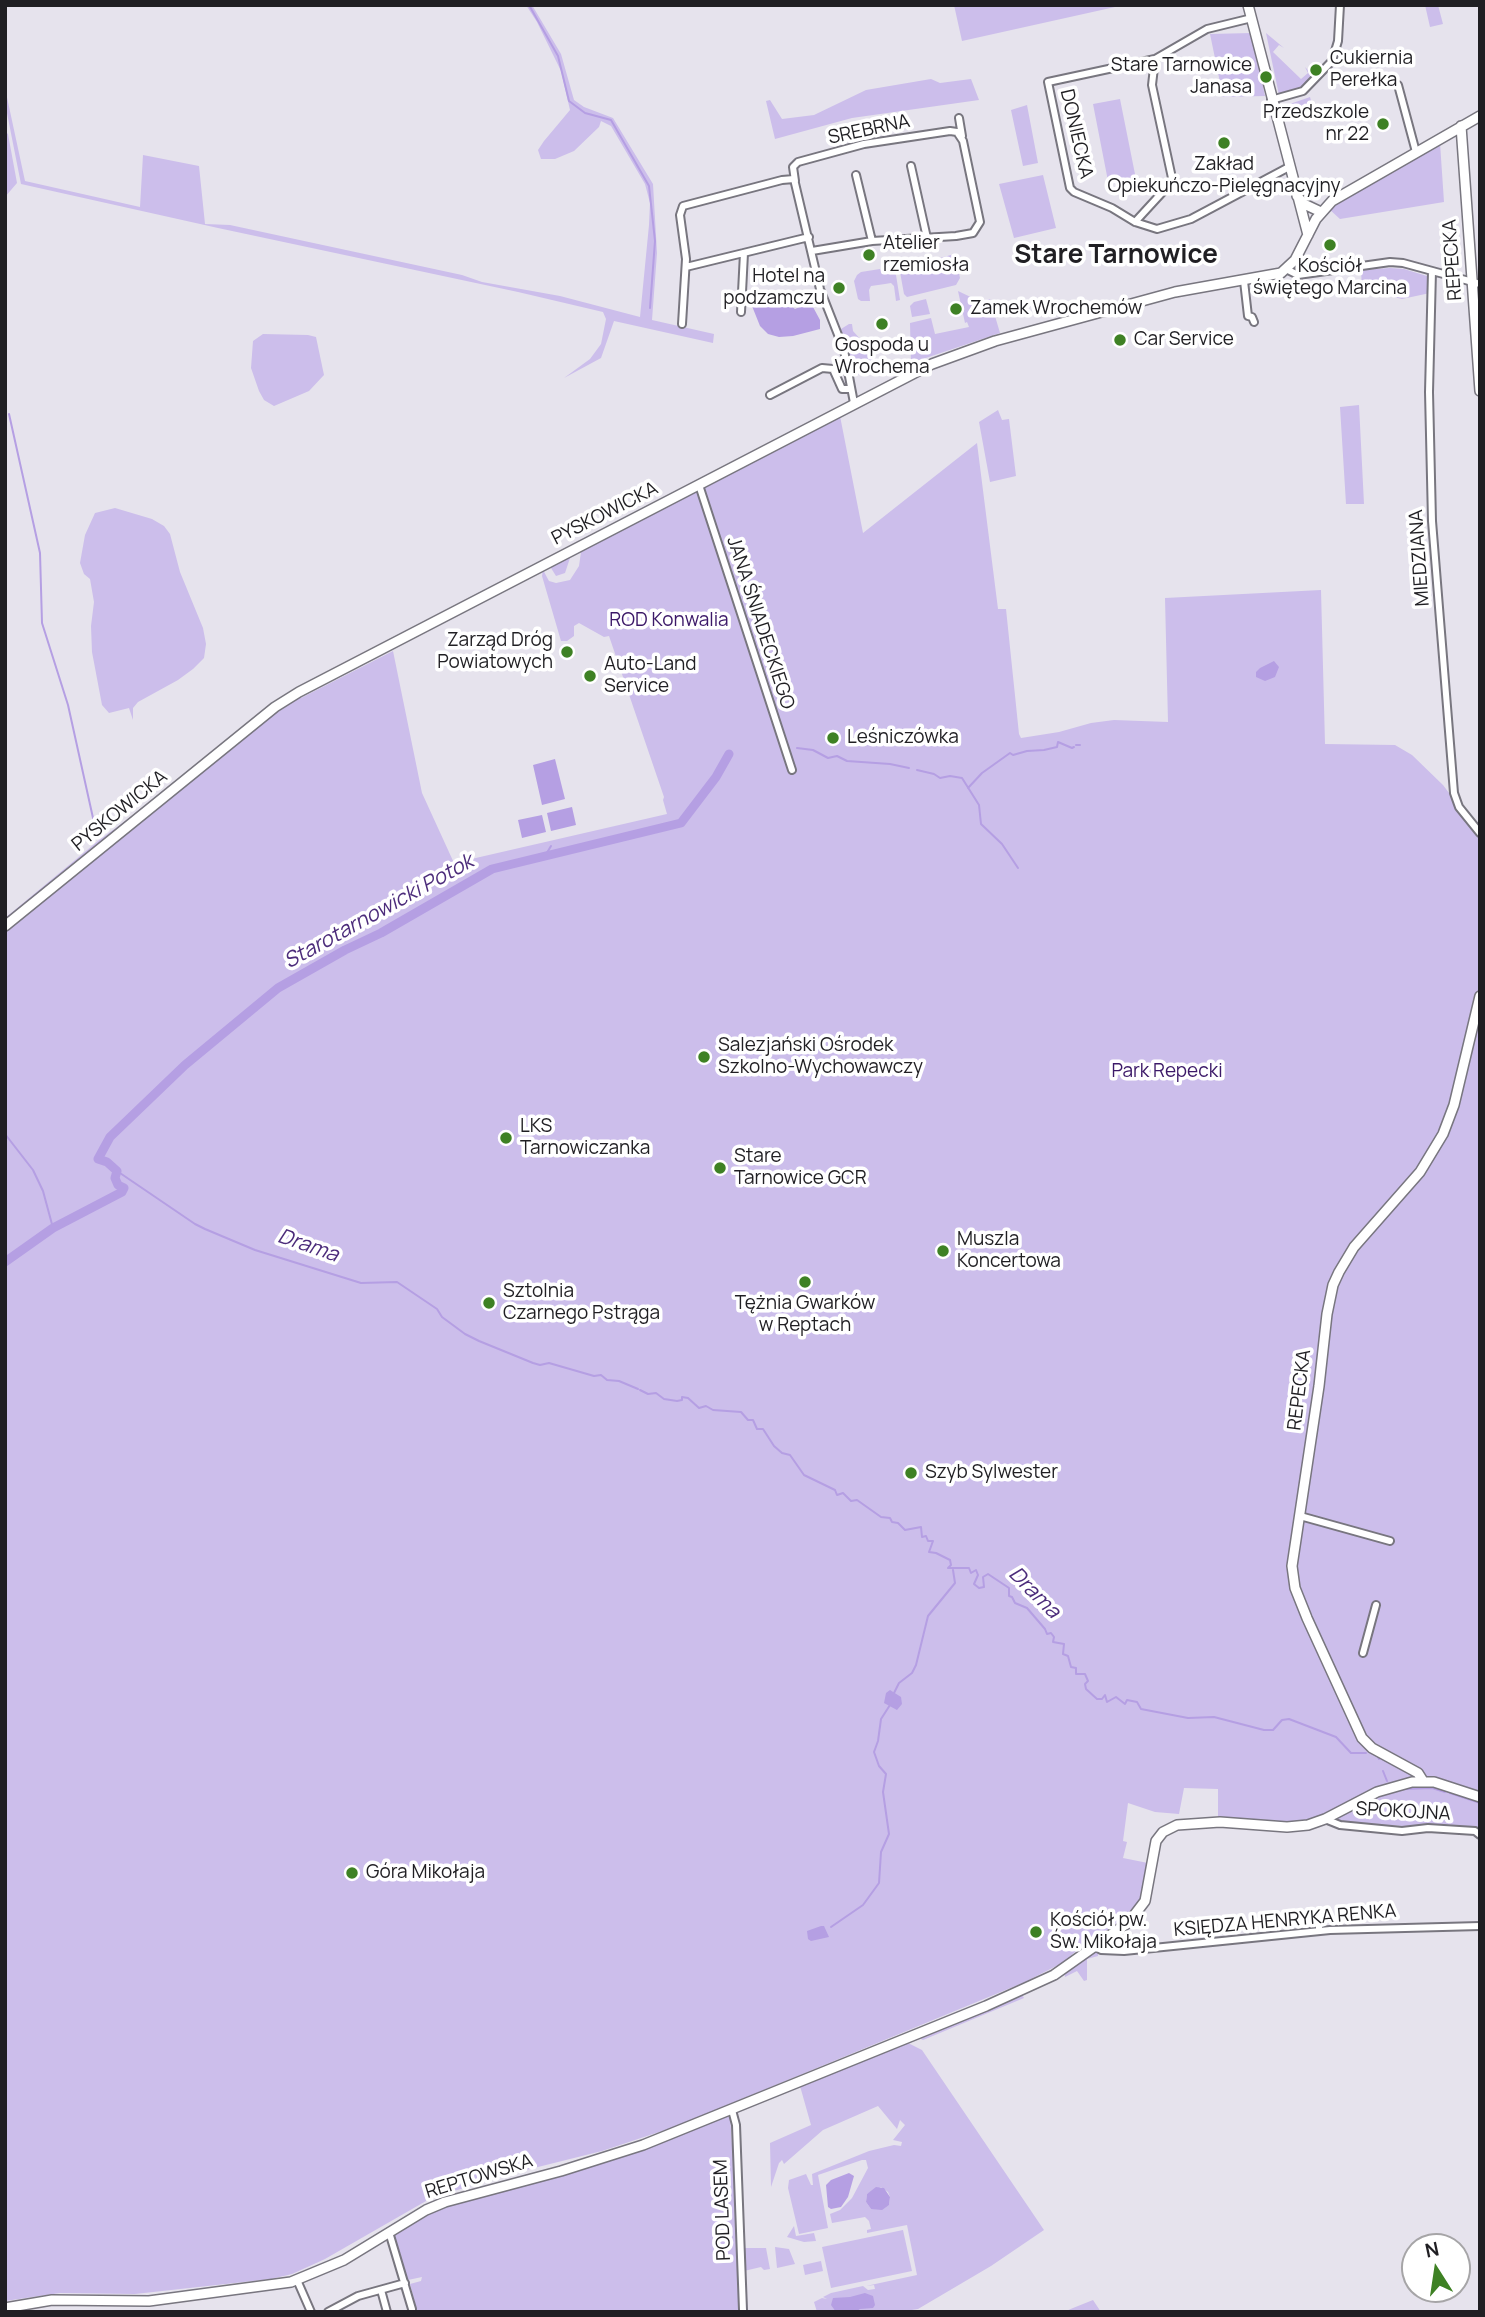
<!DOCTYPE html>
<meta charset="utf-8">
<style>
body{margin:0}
#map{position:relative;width:1485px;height:2317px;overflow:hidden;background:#e6e3ed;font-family:Manrope,sans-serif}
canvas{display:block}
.frame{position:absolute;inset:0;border:7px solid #201f23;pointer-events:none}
.north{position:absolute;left:1401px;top:2233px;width:70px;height:70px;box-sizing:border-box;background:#fff;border:2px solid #a6a5a7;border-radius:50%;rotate:348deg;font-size:19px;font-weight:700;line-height:28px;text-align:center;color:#201f23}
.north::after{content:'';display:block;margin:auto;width:24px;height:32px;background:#3e8124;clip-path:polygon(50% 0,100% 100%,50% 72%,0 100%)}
</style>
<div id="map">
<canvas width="1485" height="2317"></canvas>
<div class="frame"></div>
<div class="north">N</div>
</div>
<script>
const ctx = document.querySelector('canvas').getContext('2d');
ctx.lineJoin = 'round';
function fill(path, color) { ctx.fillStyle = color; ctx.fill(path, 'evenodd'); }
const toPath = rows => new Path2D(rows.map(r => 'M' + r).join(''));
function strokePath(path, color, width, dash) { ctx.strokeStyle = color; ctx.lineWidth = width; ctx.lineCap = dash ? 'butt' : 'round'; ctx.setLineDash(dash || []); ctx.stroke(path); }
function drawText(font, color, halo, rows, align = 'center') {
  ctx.font = font + ' Manrope,sans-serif'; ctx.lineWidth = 7; ctx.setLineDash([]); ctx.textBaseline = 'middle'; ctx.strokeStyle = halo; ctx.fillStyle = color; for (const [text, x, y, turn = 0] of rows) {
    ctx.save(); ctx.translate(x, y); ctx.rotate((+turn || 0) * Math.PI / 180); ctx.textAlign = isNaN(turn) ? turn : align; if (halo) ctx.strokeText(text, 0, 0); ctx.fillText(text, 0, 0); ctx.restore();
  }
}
const green = toPath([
 [526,5,532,5,561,54,574,100,584,107,613,118,653,184,657,253,652,320,714,334,713,343,614,321,601,358,564,378,590,359,601,344,606,319,603,312,518,292,218,228,21,184,5,103,5,88,25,181,140,207,143,155,199,166,205,224,230,225,462,275,482,282,560,296,640,317,649,225,650,203,645,184,611,126,601,121,599,127,574,151,555,159,541,159,538,150,544,141,570,110,561,71,537,22],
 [954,5,1124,5,962,41],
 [1425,5,1438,5,1443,24,1430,27],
 [1252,33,1265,96,1223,97,1210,34],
 [1266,33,1284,48,1279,45,1273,52,1301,79,1308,73,1305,67,1314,76,1301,88,1279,95],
 [931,79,940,83,971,79,979,100,852,118,775,139,766,101,770,100,782,119,814,115,866,90],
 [1310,97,1314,112,1290,108,1287,105],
 [1120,99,1136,179,1108,181,1093,104],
 [1027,105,1038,163,1023,166,1011,110],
 [5,131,8,134,17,183,5,197],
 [1440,143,1444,202,1340,219,1329,209],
 [1043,175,1056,228,1014,238,999,184],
 [951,255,956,260,960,278,956,285,907,297,904,294,900,272,902,268],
 [1390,268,1404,269,1430,277,1430,293,1402,299,1362,289,1361,270],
 [880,269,881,271,893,271,896,275,900,300,896,301,894,286,891,283,885,284,871,286,869,290,870,301,861,301,858,299,854,281,857,275,861,272],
 [958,291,979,301,990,299,1000,333,911,363,910,323,931,318,935,334,969,327,967,322,965,323],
 [926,299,930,314,912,317,910,306,914,302],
 [849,324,852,324,853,331,862,341,872,341,877,369,857,375,853,373,841,329],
 [263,334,308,335,316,337,324,375,309,391,274,406,264,400,259,391,251,368,253,341],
 [1359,405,1364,504,1346,504,1340,407],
 [998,410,1002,420,1009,419,1016,476,990,482,979,422],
 [840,416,863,533,977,443,998,609,1006,609,1019,734,1021,738,1059,732,1091,723,1114,720,1168,722,1165,598,1321,590,1325,744,1395,745,1412,755,1443,785,1480,834,1480,1835,1440,1828,1385,1825,1333,1823,1293,1824,1218,1820,1218,1789,1184,1788,1179,1814,1155,1812,1128,1803,1123,1841,1127,1842,1123,1858,1148,1863,1142,1899,1128,1917,1076,1951,1064,1962,1025,1982,674,2127,602,2151,530,2169,433,2197,325,2259,292,2274,271,2279,135,2294,60,2293,5,2301,5,929,300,694,301,698,393,651,422,793,454,863,667,814,663,800,664,797,609,636,604,637,579,623,574,626,574,636,567,641,561,641,542,576,543,570,549,581,556,583,570,580,579,566,581,552],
 [115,508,152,519,164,526,170,534,180,572,203,628,206,644,204,658,193,669,178,680,138,702,133,708,133,720,129,708,109,713,102,705,92,652,91,626,94,602,90,579,84,574,80,563,85,535,95,513],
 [571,555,565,573,556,576,551,568,553,564],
 [152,801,151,805,5,922,5,918,98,841],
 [1090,1953,1098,1953,1098,1956,1087,1959,1087,1980,1084,1981,1077,1971,1065,1977,1064,1971],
 [1021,1993,1024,1998,923,2040,921,2039,922,2036],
 [906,2042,922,2050,1044,2230,991,2266,918,2309,899,2312,817,2312,814,2302,822,2298,827,2299,823,2297,831,2293,863,2286,868,2290,875,2289,874,2285,866,2286,917,2275,907,2225,867,2233,867,2230,871,2229,869,2221,865,2217,832,2223,830,2214,840,2210,852,2198,868,2168,866,2160,862,2160,818,2175,828,2228,799,2234,788,2188,789,2180,806,2174,811,2185,813,2185,812,2174,869,2151,894,2145,901,2146,902,2142,893,2140,905,2125,900,2120,897,2129,878,2106,823,2130,784,2164,782,2160,779,2163,771,2187,770,2143,811,2125,800,2086],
 [881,2187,888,2192,890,2197,889,2205,871,2209,866,2202,867,2194],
 [730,2114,743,2312,414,2312,416,2307,410,2284,421,2281,422,2277,408,2280,406,2278,393,2235,397,2232,447,2205,651,2147],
 [794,2226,796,2236,814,2233,816,2241,804,2242,787,2237],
 [903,2230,912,2271,831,2288,822,2247],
 [775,2247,789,2249,795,2264,777,2268],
 [743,2248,766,2248,770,2269,764,2270,761,2267,744,2271],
 [821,2261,823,2271,805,2275,803,2265],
 [1093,2300,1101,2312,1064,2312,1073,2308]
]);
const water = toPath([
 [758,292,782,298,795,309,808,303,813,307,820,320,820,329,793,336,779,337,768,334,760,326,752,306,752,295],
 [1274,661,1279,667,1275,677,1265,681,1256,677,1256,672,1260,668],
 [555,759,565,799,542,805,533,765],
 [572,807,576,825,551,831,547,813],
 [542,815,546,832,522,838,518,820],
 [890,1690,901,1697,902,1704,897,1710,884,1703,886,1693],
 [821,1926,824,1926,829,1937,811,1941,808,1939,807,1931],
 [849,2173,854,2176,848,2197,841,2207,831,2209,828,2207,826,2185,831,2180],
 [876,2187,884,2188,890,2197,889,2205,882,2210,871,2209,866,2202,867,2194],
 [865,2293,873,2296,875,2305,873,2308,860,2309,855,2312,836,2312,831,2305,833,2298,850,2297]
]);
const stream = toPath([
 [529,5,558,56,569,101,585,113,611,120,649,186,655,241,650,308],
 [9,414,40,553,42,623,68,705,97,836],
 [1076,745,1080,745],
 [797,748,813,750,828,758,837,756,847,761,890,764,909,768],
 [917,770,934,774,940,778,950,776,962,778,979,805,981,824,1002,844,1018,868],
 [968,788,982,773,1010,753,1013,755,1027,751,1044,750,1057,747,1058,742,1072,748,1074,747],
 [545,856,551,846],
 [5,1134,33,1170,43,1191,53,1228],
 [117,1171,195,1224,205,1229,255,1250,361,1283,397,1282,437,1309,442,1317,465,1334,479,1341,533,1363,540,1365,549,1363,594,1376,601,1375,607,1380,619,1381,638,1389],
 [640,1390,648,1394,656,1393,664,1399,677,1401,682,1400,682,1397,688,1398,699,1408,706,1406,713,1410,741,1412,748,1420,753,1420,757,1429,763,1429,774,1446,782,1453,790,1455,804,1475,835,1490,837,1495,843,1493,851,1501,857,1500,881,1517,890,1518,892,1522,898,1523,905,1530,921,1527,922,1537,926,1536,928,1541,933,1541,929,1552,936,1553,950,1560,951,1565,948,1568,969,1568,971,1573,976,1570,978,1575,974,1584,979,1588,984,1587,983,1577,988,1574,1009,1588,1009,1596,1012,1597,1015,1603,1027,1608,1045,1629,1047,1634,1051,1633,1054,1637,1053,1642,1064,1644,1063,1654,1068,1656,1071,1667,1076,1668,1076,1674,1085,1674,1088,1681,1085,1684,1086,1689,1097,1699,1102,1699,1105,1695,1107,1702,1116,1697,1125,1704,1127,1700,1137,1702,1141,1709,1188,1718,1214,1717,1264,1730,1273,1730,1282,1720,1289,1719,1336,1737,1351,1753,1366,1753],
 [894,1693,899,1683,912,1673,916,1665,928,1616,955,1583,953,1570],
 [1378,1757,1379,1759],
 [1383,1771,1387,1781],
 [1404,1789,1432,1788,1445,1792],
 [1450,1793,1480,1803],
 [831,1927,863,1905,879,1883,881,1852,889,1834,883,1792,886,1774,879,1766,874,1752,878,1741,881,1719,890,1705]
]);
const river = toPath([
 [5,1262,53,1228,122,1192,124,1188,118,1185,115,1178,117,1171,107,1162,98,1159,110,1137,185,1065,278,988,345,950,381,933,492,869,681,823,716,777,729,754]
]);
const street = toPath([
 [1252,18,1207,29,1155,59,1048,82,1070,188,1074,192,1112,208,1135,222,1157,229,1191,219,1289,167],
 [1398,85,1416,152],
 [1271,100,1303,91,1332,61,1338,41,1340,5],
 [959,118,962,136],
 [911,166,927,238],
 [856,175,872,241],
 [795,181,793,167,798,162,864,144,950,131,957,132,963,141,980,222,973,233,956,236,872,241,812,251],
 [1135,222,1169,185,1172,178,1152,85,1155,59],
 [686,267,809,237],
 [1288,270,1298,275,1390,262,1403,263,1480,284],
 [1432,271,1429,392,1432,521,1454,793,1459,807,1480,833],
 [1244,281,1248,316,1252,317,1254,322],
 [741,312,744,253],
 [682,324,686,259,680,215,683,206,782,180,794,179,820,289,844,350,854,403],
 [770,395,822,368,833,369,842,389,851,389],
 [699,485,792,770],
 [1300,1516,1390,1541],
 [1363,1653,1376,1605],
 [1325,1819,1340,1825,1402,1831,1428,1828,1475,1831,1480,1835],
 [1319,1916,1319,1931],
 [1094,1946,1101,1950,1124,1951,1330,1930,1480,1926],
 [732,2110,736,2125,743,2310],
 [389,2232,412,2309],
 [297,2280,311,2312],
 [381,2290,387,2312],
 [328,2312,358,2296,405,2283]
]);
const secondary = toPath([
 [1248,5,1308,235],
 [1461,126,1480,391],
 [1297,196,1304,204,1321,212],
 [5,926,275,707,299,692,932,364,995,341,1131,304,1175,292,1281,273,1295,260,1316,219,1332,201,1480,116],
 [1423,1781,1418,1773,1372,1748,1362,1738,1307,1618,1295,1588,1292,1566,1319,1386,1327,1314,1333,1285,1339,1272,1354,1247,1420,1172,1443,1134,1454,1105,1480,996],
 [5,2308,52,2300,149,2301,291,2282,344,2260,426,2210,445,2202,561,2171,643,2145,986,2006,1054,1975,1129,1922,1145,1901,1156,1841,1163,1832,1177,1825,1220,1822,1287,1827,1308,1825,1325,1819,1377,1792,1412,1782,1434,1782,1480,1797]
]);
const markers = [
 [1316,70,7,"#3e8124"],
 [1266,77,7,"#3e8124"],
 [1383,124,7,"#3e8124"],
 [1224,143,7,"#3e8124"],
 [1330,245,7,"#3e8124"],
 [869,255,7,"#3e8124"],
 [839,288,7,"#3e8124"],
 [956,309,7,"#3e8124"],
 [882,324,7,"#3e8124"],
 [1120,340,7,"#3e8124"],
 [567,652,7,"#3e8124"],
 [590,676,7,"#3e8124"],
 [833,738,7,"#3e8124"],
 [704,1057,7,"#3e8124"],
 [506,1138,7,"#3e8124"],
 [720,1168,7,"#3e8124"],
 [943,1251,7,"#3e8124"],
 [805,1282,7,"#3e8124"],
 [489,1303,7,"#3e8124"],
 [911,1473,7,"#3e8124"],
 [352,1873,7,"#3e8124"],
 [1036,1932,7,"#3e8124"]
];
const poiNames = [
 ["Cukiernia",1330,59],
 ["Perełka",1330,81],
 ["Stare Tarnowice",1252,66,"right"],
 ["Janasa",1252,88,"right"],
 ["Przedszkole",1369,113,"right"],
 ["nr 22",1369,135,"right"],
 ["Zakład",1224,165,"center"],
 ["Opiekuńczo-Pielęgnacyjny",1224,187,"center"],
 ["Atelier",883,244],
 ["rzemiosła",883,266],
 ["Kościół",1330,267,"center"],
 ["świętego Marcina",1330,289,"center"],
 ["Hotel na",825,277,"right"],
 ["podzamczu",825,299,"right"],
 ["Zamek Wrochemów",970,309],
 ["Car Service",1134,340],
 ["Gospoda u",882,346,"center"],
 ["Wrochema",882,368,"center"],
 ["Zarząd Dróg",553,641,"right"],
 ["Powiatowych",553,663,"right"],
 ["Auto-Land",604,665],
 ["Service",604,687],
 ["Leśniczówka",847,738],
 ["Salezjański Ośrodek",718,1046],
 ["Szkolno-Wychowawczy",718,1068],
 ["LKS",520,1127],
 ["Tarnowiczanka",520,1149],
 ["Stare",734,1157],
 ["Tarnowice GCR",734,1179],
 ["Muszla",957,1240],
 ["Koncertowa",957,1262],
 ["Sztolnia",503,1292],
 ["Czarnego Pstrąga",503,1314],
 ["Tężnia Gwarków",805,1304,"center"],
 ["w Reptach",805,1326,"center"],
 ["Szyb Sylwester",925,1473],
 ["Góra Mikołaja",366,1873],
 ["Kościół pw.",1050,1921],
 ["Św. Mikołaja",1050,1943]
];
const streetNames = [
 ["SREBRNA",869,130,-12],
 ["DONIECKA",1076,134,77],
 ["REPECKA",1453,260,-94],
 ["PYSKOWICKA",605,514,-27],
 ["MIEDZIANA",1420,558,-94],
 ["JANA ŚNIADECKIEGO",760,623,72],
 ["PYSKOWICKA",120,811,-39],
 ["REPECKA",1300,1390,-83],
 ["SPOKOJNA",1403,1812,3],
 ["KSIĘDZA HENRYKA RENKA",1285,1921,-5],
 ["REPTOWSKA",479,2177,-17],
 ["POD LASEM",723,2210,-92]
];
const parkNames = [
 ["ROD Konwalia",669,621],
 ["Park Repecki",1167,1072]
];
const waterNames = [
 ["Starotarnowicki Potok",379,912,-29],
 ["Drama",308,1246,19],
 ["Drama",1034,1593,45]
];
const districtNames = [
 ["Stare Tarnowice",1116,256]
];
fill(green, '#ccbeeb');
fill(water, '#b59fe3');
strokePath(stream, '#b59fe3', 2);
strokePath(river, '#b59fe3', 9);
strokePath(street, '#78767f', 10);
strokePath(secondary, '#78767f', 12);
strokePath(street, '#fff', 6);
strokePath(secondary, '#fff', 9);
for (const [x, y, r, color] of markers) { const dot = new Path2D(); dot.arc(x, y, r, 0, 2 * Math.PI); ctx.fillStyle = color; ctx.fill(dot); strokePath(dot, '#fff', 2.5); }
drawText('19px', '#201f23', '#fff', poiNames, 'left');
drawText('19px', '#201f23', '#fff', streetNames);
drawText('19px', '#3c1968', '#fff', parkNames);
drawText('italic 21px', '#4c2c7b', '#fff', waterNames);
drawText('bold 26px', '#201f23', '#fff', districtNames);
</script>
